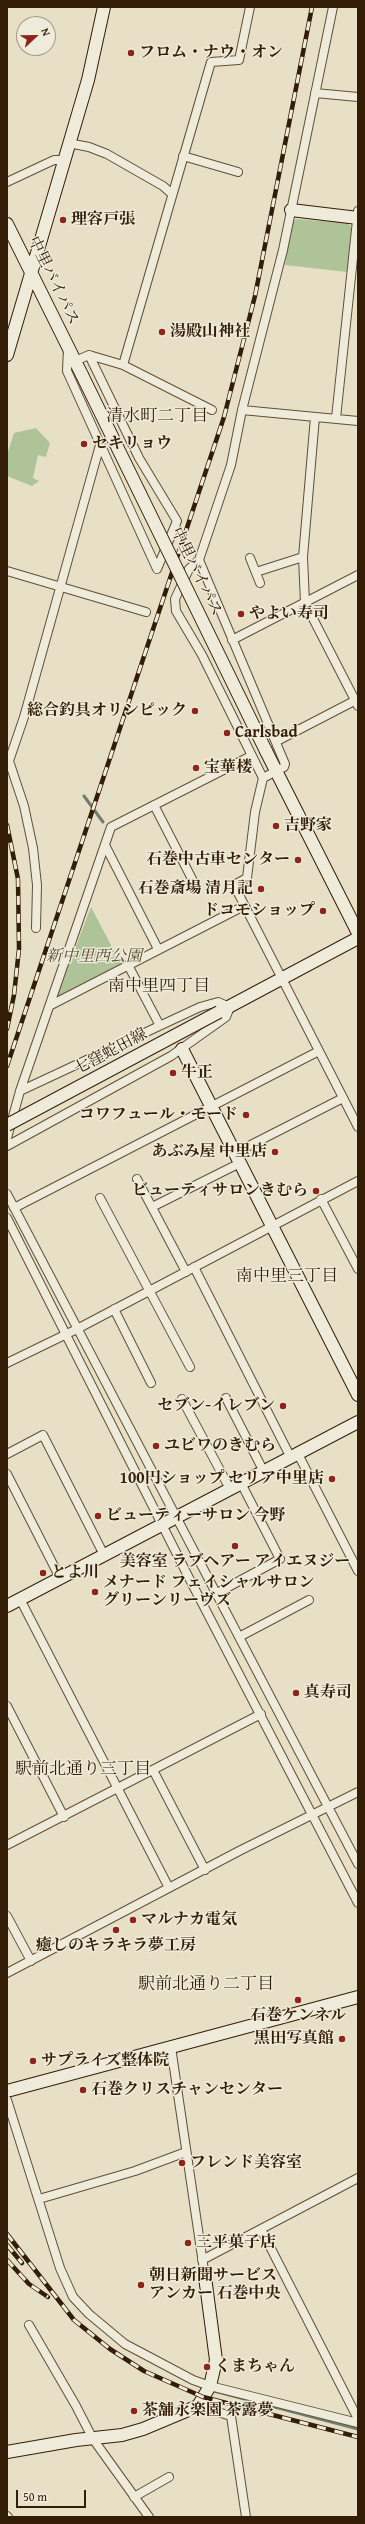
<!DOCTYPE html>
<meta charset="utf-8">
<style>
body{margin:0}
#map{position:relative;width:365px;height:2524px;overflow:hidden;background:#e7e0c6;font-family:"Gentium Book Plus",serif}
canvas{display:block}
.frame{position:absolute;inset:0;border:8px solid #341d06;pointer-events:none}
.north{position:absolute;left:16px;top:16px;width:40px;height:40px;box-sizing:border-box;background:#efebda;border:1px solid #a49985;border-radius:50%;rotate:68deg;font-size:11px;font-weight:700;line-height:16px;text-align:center;color:#341d06}
.north::after{content:'';display:block;margin:auto;width:14px;height:18px;background:#8f2418;clip-path:polygon(50% 0,100% 100%,50% 72%,0 100%)}
.scale{position:absolute;left:16px;top:2490px;width:70px;height:18px;box-sizing:border-box;border:2px solid #341d06;border-top:0;padding-left:5px;font-size:12px;line-height:14px;white-space:nowrap;color:#341d06;-webkit-text-stroke:3px #efebda;paint-order:stroke}
</style>
<div id="map">
<canvas width="365" height="2524"></canvas>
<div class="frame"></div>
<div class="north">N</div>
<div class="scale">50 m</div>
</div>
<script>
const ctx = document.querySelector('canvas').getContext('2d');
ctx.lineJoin = 'round';
function fill(path, color) { ctx.fillStyle = color; ctx.fill(path, 'evenodd'); }
const toPath = rows => new Path2D(rows.map(r => 'M' + r).join(''));
function strokePath(path, color, width, dash) { ctx.strokeStyle = color; ctx.lineWidth = width; ctx.lineCap = dash ? 'butt' : 'round'; ctx.setLineDash(dash || []); ctx.stroke(path); }
function drawText(font, color, halo, rows, align = 'center') {
  ctx.font = font + ' "Gentium Book Plus","Noto Serif JP",serif'; ctx.lineWidth = 3; ctx.setLineDash([]); ctx.textBaseline = 'middle'; ctx.strokeStyle = halo; ctx.fillStyle = color; for (const [text, x, y, turn = 0] of rows) {
    ctx.save(); ctx.translate(x, y); ctx.rotate((+turn || 0) * Math.PI / 180); ctx.textAlign = isNaN(turn) ? turn : align; if (halo) ctx.strokeText(text, 0, 0); ctx.fillText(text, 0, 0); ctx.restore();
  }
}
const green = toPath([
 [297,219,348,223,352,228,347,272,285,265,292,221],
 [36,428,50,443,46,457,38,455,33,478,39,481,32,486,7,476,7,455,14,433],
 [91,907,122,966,55,1001]
]);
const stream = toPath([
 [84,796,103,822],
 [214,2391,358,2429]
]);
const street = toPath([
 [315,93,358,97],
 [68,143,89,147,107,154,163,186,172,194],
 [183,156,238,172],
 [7,182,54,160,63,160],
 [68,348,67,371,157,569,177,521,139,458,89,355],
 [75,361,89,355,123,365,211,62,239,60,250,7],
 [123,365,212,410],
 [242,410,358,421],
 [315,417,303,557,305,603,358,706],
 [336,418,358,211],
 [250,558,260,583],
 [199,560,189,569,175,599,176,611,202,655,263,778,255,812,247,878,234,885,358,1127],
 [7,571,146,612],
 [256,572,303,557],
 [232,640,358,575],
 [277,741,358,699],
 [263,778,284,767,285,764,199,560,231,465,242,410,283,250,333,7],
 [154,805,192,879],
 [105,845,158,949],
 [36,928,37,885,33,848,24,806,9,761,24,717,100,445],
 [128,965,159,1024],
 [51,1005,244,906],
 [7,1138,20,1091,111,827,251,756],
 [7,1146,171,1056,226,1017,230,1007,218,1002,200,1007,20,1091],
 [235,1153,343,1098],
 [137,1179,186,1272],
 [7,1194,358,1864],
 [100,1198,190,1367],
 [321,1199,358,1269],
 [152,1207,240,1163],
 [14,1208,319,1051],
 [7,1218,188,1576,358,1903],
 [194,1267,291,1458],
 [114,1309,151,1383],
 [7,1363,77,1329,358,1181],
 [226,1398,264,1472],
 [182,1399,230,1489],
 [7,1454,43,1435,104,1555],
 [298,1454,358,1571],
 [7,1474,60,1578],
 [217,1593,280,1559,241,1483],
 [20,1599,169,1888],
 [239,1637,309,1600],
 [7,1706,64,1817],
 [153,1770,205,1870],
 [7,1845,261,1714],
 [7,1916,31,1961],
 [7,1973,241,1850,358,1792],
 [171,2047,205,2277],
 [7,2100,60,2268,73,2297,89,2314,125,2344,193,2380,210,2386,358,2423],
 [39,2199,135,2171,186,2152],
 [261,2229,357,2417],
 [202,2260,358,2178],
 [29,2325,76,2406,93,2439,149,2517],
 [198,2406,231,2416,246,2517],
 [134,2497,169,2477],
 [7,2516,8,2517]
]);
const secondary = toPath([
 [291,210,358,218],
 [7,224,82,375],
 [7,355,88,80,104,7],
 [266,751,358,933],
 [219,1012,358,938],
 [182,1049,358,1395],
 [7,1606,358,1422],
 [7,2091,358,1997],
 [7,2452,76,2440,122,2435,143,2429,198,2406,210,2386,216,2360,205,2277]
]);
const rail = toPath([
 [7,825,18,879,19,949,14,995,7,1029],
 [7,1066,224,417,255,296,312,7],
 [7,2234,74,2320,110,2349,144,2371,203,2397,358,2437],
 [7,2245,22,2263],
 [7,2260,29,2284,48,2297]
]);
const secondaryBridge = toPath([
 [82,375,266,751],
 [7,1125,219,1012]
]);
const markers = [
 [131,53,4,"#8f2418"],
 [63,220,4,"#8f2418"],
 [162,332,4,"#8f2418"],
 [84,444,4,"#8f2418"],
 [241,614,4,"#8f2418"],
 [195,711,4,"#8f2418"],
 [227,733,4,"#8f2418"],
 [196,768,4,"#8f2418"],
 [276,826,4,"#8f2418"],
 [298,860,4,"#8f2418"],
 [261,889,4,"#8f2418"],
 [323,911,4,"#8f2418"],
 [173,1073,4,"#8f2418"],
 [246,1115,4,"#8f2418"],
 [275,1152,4,"#8f2418"],
 [316,1191,4,"#8f2418"],
 [283,1406,4,"#8f2418"],
 [156,1446,4,"#8f2418"],
 [332,1479,4,"#8f2418"],
 [98,1516,4,"#8f2418"],
 [235,1546,4,"#8f2418"],
 [43,1573,4,"#8f2418"],
 [95,1592,4,"#8f2418"],
 [296,1693,4,"#8f2418"],
 [133,1920,4,"#8f2418"],
 [116,1930,4,"#8f2418"],
 [298,2000,4,"#8f2418"],
 [342,2039,4,"#8f2418"],
 [33,2061,4,"#8f2418"],
 [83,2090,4,"#8f2418"],
 [182,2163,4,"#8f2418"],
 [188,2243,4,"#8f2418"],
 [141,2285,4,"#8f2418"],
 [207,2367,4,"#8f2418"],
 [134,2411,4,"#8f2418"]
];
const poiNames = [
 ["フロム・ナウ・オン",139,53],
 ["理容戸張",71,220],
 ["湯殿山神社",170,332],
 ["セキリョウ",92,444],
 ["やよい寿司",249,614],
 ["総合釣具オリンピック",187,711,"right"],
 ["Carlsbad",235,733],
 ["宝華楼",204,768],
 ["吉野家",284,826],
 ["石巻中古車センター",290,860,"right"],
 ["石巻斎場 清月記",253,889,"right"],
 ["ドコモショップ",315,911,"right"],
 ["牛正",181,1073],
 ["コワフュール・モード",238,1115,"right"],
 ["あぶみ屋 中里店",267,1152,"right"],
 ["ビューティサロンきむら",308,1191,"right"],
 ["セブン-イレブン",275,1406,"right"],
 ["ユビワのきむら",164,1446],
 ["100円ショップ セリア中里店",324,1479,"right"],
 ["ビューティーサロン 今野",106,1516],
 ["美容室 ラブヘアー アイエヌジー",235,1562,"center"],
 ["とよ川",51,1573],
 ["メナード フェイシャルサロン",103,1583],
 ["グリーンリーヴズ",103,1601],
 ["真寿司",304,1693],
 ["マルナカ電気",141,1920],
 ["癒しのキラキラ夢工房",116,1946,"center"],
 ["石巻ケンネル",298,2016,"center"],
 ["黒田写真館",334,2039,"right"],
 ["サプライズ整体院",41,2061],
 ["石巻クリスチャンセンター",91,2090],
 ["フレンド美容室",190,2163],
 ["三平菓子店",196,2243],
 ["朝日新聞サービス",149,2276],
 ["アンカー 石巻中央",149,2294],
 ["くまちゃん",215,2367],
 ["茶舗永楽園 茶露夢",142,2411]
];
const streetNames = [
 ["中里バイパス",53,281,64],
 ["中里バイパス",196,572,64],
 ["七窪蛇田線",111,1052,-28]
];
const parkNames = [
 ["新中里西公園",94,957]
];
const neighbourhoodNames = [
 ["清水町二丁目",157,417],
 ["南中里四丁目",159,987],
 ["南中里三丁目",287,1277],
 ["駅前北通り三丁目",83,1770],
 ["駅前北通り二丁目",206,1985]
];
fill(green, '#afc399');
strokePath(stream, '#6f7d70', 3);
strokePath(street, '#614e36', 10);
strokePath(secondary, '#341d06', 14);
strokePath(street, '#efebda', 8);
strokePath(secondary, '#efebda', 12);
strokePath(rail, '#341d06', 4.5);
strokePath(rail, '#efebda', 3, [9]);
strokePath(secondaryBridge, '#341d06', 14, []);
strokePath(secondaryBridge, '#efebda', 12);
for (const [x, y, r, color] of markers) { const dot = new Path2D(); dot.arc(x, y, r, 0, 2 * Math.PI); ctx.fillStyle = color; ctx.fill(dot); strokePath(dot, '#efebda', 1.5); }
drawText('bold 16px', '#341d06', '#efebda', poiNames, 'left');
drawText('16px', '#341d06', '#efebda', streetNames);
drawText('italic 16px', '#594f32', '#efebda', parkNames);
drawText('17px', '#341d06', '#efebda', neighbourhoodNames);
</script>
